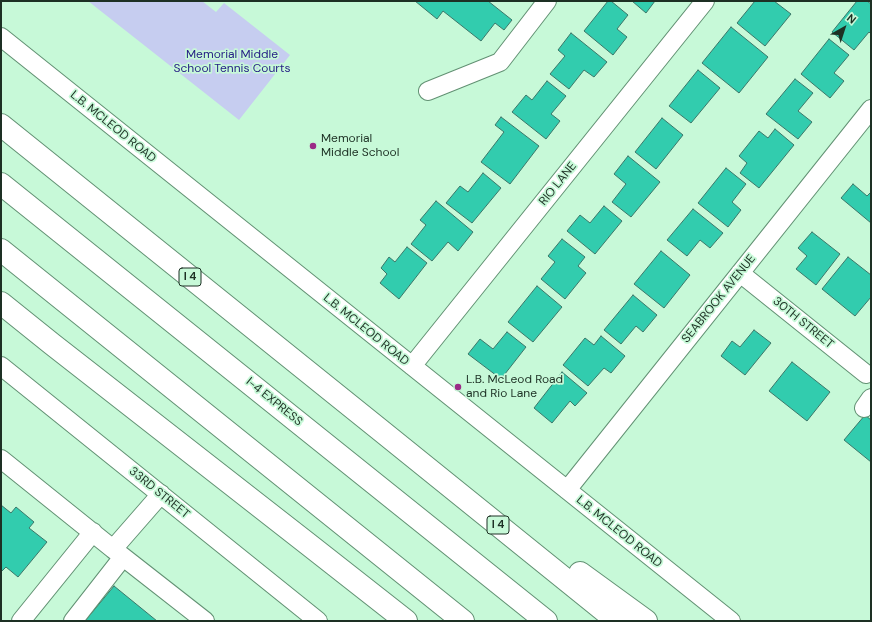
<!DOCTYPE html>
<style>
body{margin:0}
#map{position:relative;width:872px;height:622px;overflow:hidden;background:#c7f9d8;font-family:"DM Sans",sans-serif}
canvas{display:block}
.frame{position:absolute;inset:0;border:2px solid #1d3024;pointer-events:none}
.north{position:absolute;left:824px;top:8px;width:40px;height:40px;-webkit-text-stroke:3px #c7f9d8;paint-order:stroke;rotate:39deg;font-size:11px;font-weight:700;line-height:16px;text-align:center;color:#1d3024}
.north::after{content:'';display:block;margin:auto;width:14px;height:18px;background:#1d3024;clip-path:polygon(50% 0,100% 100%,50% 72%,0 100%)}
</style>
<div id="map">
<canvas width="872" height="622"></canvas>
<div class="frame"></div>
<div class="north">N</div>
</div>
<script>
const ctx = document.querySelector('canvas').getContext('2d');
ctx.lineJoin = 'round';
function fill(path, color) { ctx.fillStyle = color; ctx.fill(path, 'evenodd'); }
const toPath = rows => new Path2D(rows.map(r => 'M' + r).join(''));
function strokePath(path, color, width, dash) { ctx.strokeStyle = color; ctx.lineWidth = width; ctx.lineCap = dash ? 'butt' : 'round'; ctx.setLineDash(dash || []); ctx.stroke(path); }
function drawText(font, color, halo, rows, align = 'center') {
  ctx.font = font + ' "DM Sans",sans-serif'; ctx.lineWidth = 3.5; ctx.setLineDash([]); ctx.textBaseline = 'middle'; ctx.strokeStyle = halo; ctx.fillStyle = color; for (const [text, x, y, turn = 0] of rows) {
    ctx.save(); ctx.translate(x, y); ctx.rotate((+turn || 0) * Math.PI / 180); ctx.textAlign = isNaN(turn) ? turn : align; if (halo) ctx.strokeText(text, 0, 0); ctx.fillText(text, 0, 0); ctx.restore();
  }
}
const green = toPath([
 [88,1,202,1,216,12,224,3,290,55,239,120]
]);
const building = toPath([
 [415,1,488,1,512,20,504,30,495,23,481,41,443,11,437,19,415,1],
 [608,1,611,1,628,15,617,29,627,37,613,55,584,31,608,1],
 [632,1,655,1,646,13,632,1],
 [755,1,774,1,791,14,765,46,737,23,755,1],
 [857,1,867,1,871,4,871,34,869,32,854,50,832,32,857,1],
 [731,27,768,57,739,93,702,63,731,27],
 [571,33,607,62,594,77,584,70,569,89,550,74,565,56,558,50,571,33],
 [829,39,849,55,834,73,844,81,830,98,801,74,829,39],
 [698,70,720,88,691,123,669,106,698,70],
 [795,79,813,93,798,111,812,122,798,139,766,114,795,79],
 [547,81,566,96,551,114,560,121,546,139,512,112,526,95,532,100,547,81],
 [501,117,539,146,510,184,481,162,504,132,495,125,501,117],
 [662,118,683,135,656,169,635,152,662,118],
 [775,129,794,145,759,188,740,173,747,163,739,156,759,131,768,138,775,129],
 [628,156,660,182,631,217,612,202,626,184,614,174,628,156],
 [726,168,746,184,732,202,741,210,728,227,698,203,726,168],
 [483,173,501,188,472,223,446,203,460,186,468,192,483,173],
 [853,184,867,196,871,192,871,223,841,198,853,184],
 [436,201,473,232,458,251,448,242,432,261,411,244,426,225,420,220,436,201],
 [604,206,622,221,595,254,567,231,580,215,590,223,604,206],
 [693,209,723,233,710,248,700,240,687,256,667,240,693,209],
 [812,232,840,254,816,285,796,269,807,256,798,248,812,232],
 [562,239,585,257,578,266,586,273,565,299,541,279,555,262,548,256,562,239],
 [407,247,427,263,399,299,380,283,387,274,381,268,389,257,395,262,407,247],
 [661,251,690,275,664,308,634,284,661,251],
 [848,257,871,275,871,297,855,316,822,289,848,257],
 [537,286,562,307,533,342,508,322,537,286],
 [633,295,657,315,643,332,636,326,621,344,604,330,633,295],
 [754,330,771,343,745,375,721,356,732,341,740,347,754,330],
 [507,332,526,347,501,379,468,354,480,339,493,349,507,332],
 [601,336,625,356,611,373,604,368,588,386,563,365,585,338,594,345,601,336],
 [792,362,830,392,807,421,769,391,792,362],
 [562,372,587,393,575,406,570,401,552,423,534,408,562,372],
 [865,415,871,420,871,462,844,440,865,415],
 [1,505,11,513,16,507,34,522,29,528,47,542,18,577,6,567,1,572,1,505],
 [114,586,157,621,85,621,114,586]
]);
const minor = toPath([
 [1,37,731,621],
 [428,91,500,62,547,1],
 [740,273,866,374],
 [1,366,318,621],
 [412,366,705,1],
 [864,408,871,398],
 [1,459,113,549,161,494],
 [567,490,871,109],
 [113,549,205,621],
 [21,621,93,532],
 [73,621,123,557]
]);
const highway = toPath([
 [1,125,379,429,617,621],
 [1,184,546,621],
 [1,250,463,621],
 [1,303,52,344,308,544,406,621],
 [580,573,646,621]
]);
const markers = [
 [313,146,4,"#9b2a87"],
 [458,387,4,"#9b2a87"]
];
const shields = [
 [190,277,22],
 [498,525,22]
];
const shieldNames = [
 ["I 4",190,277],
 ["I 4",498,525]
];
const parkNames = [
 ["Memorial Middle",232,55],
 ["School Tennis Courts",232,69]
];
const streetNames = [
 ["L.B. MCLEOD ROAD",113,127,39],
 ["RIO LANE",558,184,-51],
 ["SEABROOK AVENUE",719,299,-51],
 ["30TH STREET",803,323,39],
 ["L.B. MCLEOD ROAD",366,330,39],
 ["I-4 EXPRESS",274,402,39],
 ["33RD STREET",159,493,39],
 ["L.B. MCLEOD ROAD",619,532,39]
];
const poiNames = [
 ["Memorial",321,139],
 ["Middle School",321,153],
 ["L.B. McLeod Road",466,380],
 ["and Rio Lane",466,394]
];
fill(green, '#c6cdf0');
fill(building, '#32ccae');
strokePath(building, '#3b7769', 1);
strokePath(minor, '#629173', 20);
strokePath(highway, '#629173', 24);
strokePath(minor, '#fff', 18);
strokePath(highway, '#fff', 22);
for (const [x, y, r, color] of markers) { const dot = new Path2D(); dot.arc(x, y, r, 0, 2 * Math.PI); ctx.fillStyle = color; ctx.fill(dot); strokePath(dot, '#c7f9d8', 1.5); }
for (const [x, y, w] of shields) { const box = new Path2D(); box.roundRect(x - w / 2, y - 9, w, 18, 3); ctx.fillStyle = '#c7f9d8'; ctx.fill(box); strokePath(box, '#1d3024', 1); }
drawText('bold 11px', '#1d3024', null, shieldNames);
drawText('12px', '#272186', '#c7f9d8', parkNames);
drawText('12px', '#1d3024', '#c7f9d8', streetNames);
drawText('12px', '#1d3024', '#c7f9d8', poiNames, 'left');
</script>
